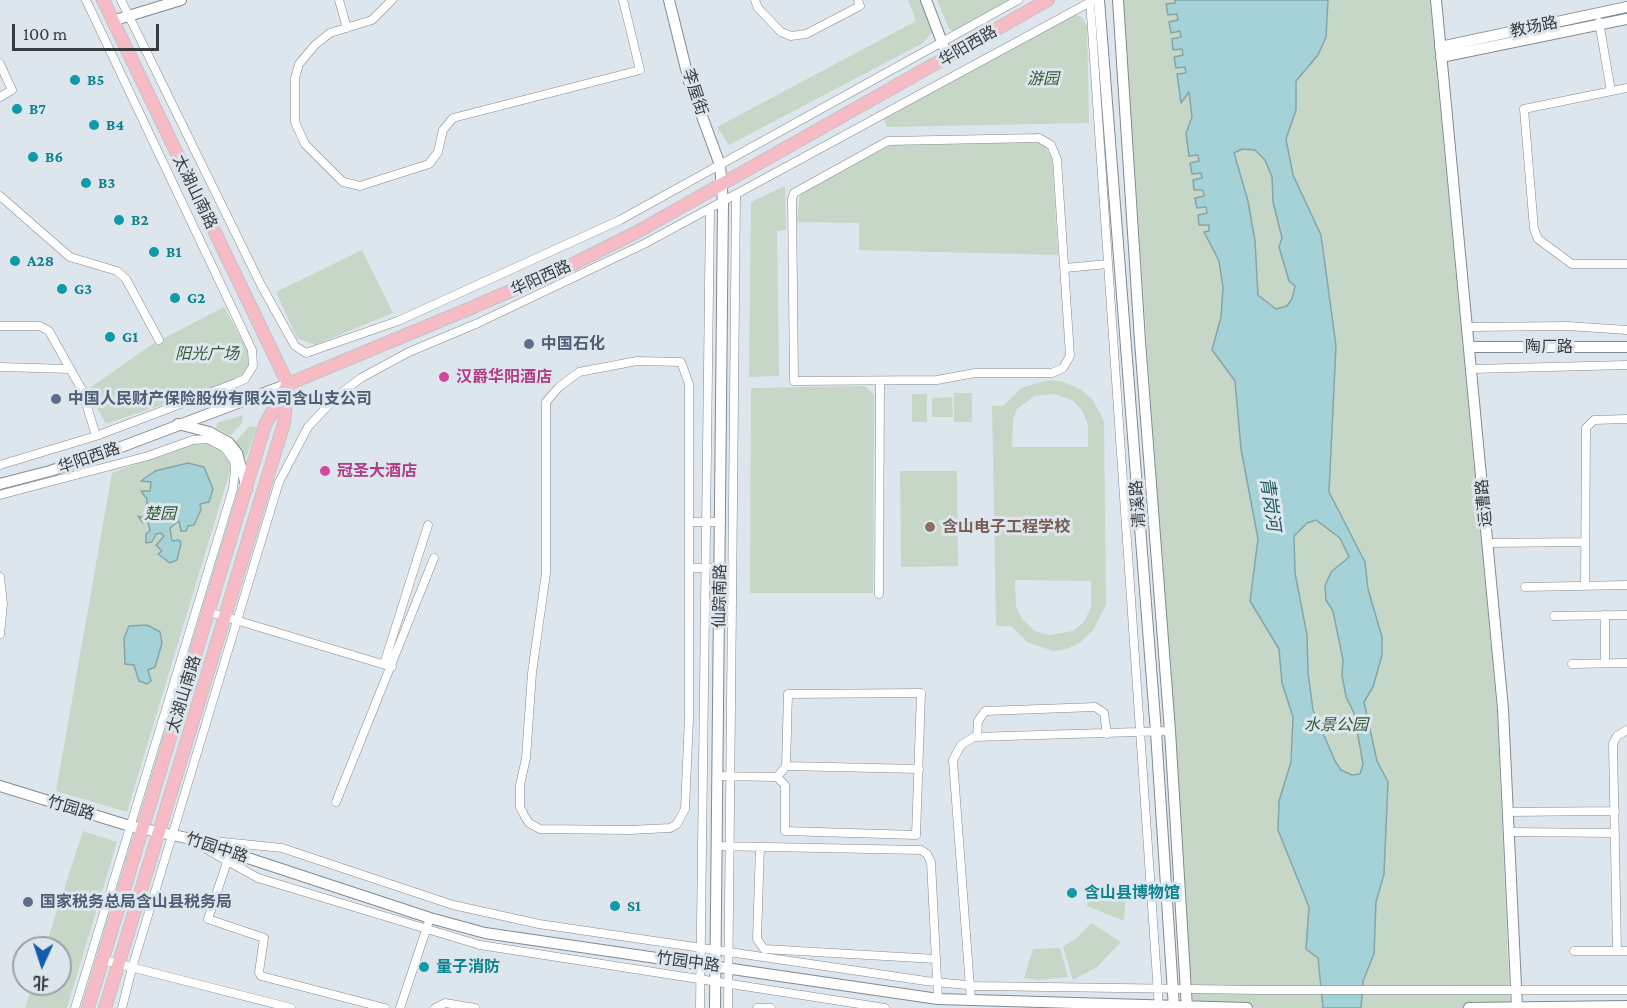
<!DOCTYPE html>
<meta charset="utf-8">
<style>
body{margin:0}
#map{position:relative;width:1627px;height:1008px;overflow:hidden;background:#dde6ed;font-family:"Crimson Pro","Noto Sans SC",serif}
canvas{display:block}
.north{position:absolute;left:12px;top:936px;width:60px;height:60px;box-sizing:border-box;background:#dde6ed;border:2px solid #9ba2a7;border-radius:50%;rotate:183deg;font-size:16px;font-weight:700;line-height:24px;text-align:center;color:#383c3f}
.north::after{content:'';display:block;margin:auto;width:21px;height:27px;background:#125cab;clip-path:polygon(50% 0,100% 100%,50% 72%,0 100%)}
.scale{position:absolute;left:12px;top:24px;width:147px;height:27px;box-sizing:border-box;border:3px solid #383c3f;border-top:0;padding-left:8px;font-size:18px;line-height:21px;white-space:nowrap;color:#383c3f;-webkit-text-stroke:4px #dde6ed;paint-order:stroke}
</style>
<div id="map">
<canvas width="1627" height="1008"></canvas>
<div class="north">北</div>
<div class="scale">100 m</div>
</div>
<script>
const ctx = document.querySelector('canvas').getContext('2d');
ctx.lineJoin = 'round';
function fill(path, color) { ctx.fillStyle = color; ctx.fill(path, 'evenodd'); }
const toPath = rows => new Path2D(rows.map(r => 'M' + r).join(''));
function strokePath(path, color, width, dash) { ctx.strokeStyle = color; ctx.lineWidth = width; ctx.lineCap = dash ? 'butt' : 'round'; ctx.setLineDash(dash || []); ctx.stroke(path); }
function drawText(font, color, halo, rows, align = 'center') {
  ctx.font = font + ' "Crimson Pro","Noto Sans SC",serif'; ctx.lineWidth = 6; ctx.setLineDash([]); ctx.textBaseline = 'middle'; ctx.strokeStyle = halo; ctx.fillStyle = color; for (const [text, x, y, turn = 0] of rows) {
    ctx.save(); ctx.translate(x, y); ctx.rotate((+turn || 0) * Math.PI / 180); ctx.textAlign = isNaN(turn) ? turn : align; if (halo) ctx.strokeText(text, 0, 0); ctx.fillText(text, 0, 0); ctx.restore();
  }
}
const green = toPath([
 [908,0,921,0,933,31,923,43,729,145,717,127,916,21],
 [937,0,1015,0,960,35,949,29],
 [1123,0,1430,0,1497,709,1510,1008,1193,1008],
 [1073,14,1082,17,1087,26,1089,123,887,127,884,119,1060,15],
 [1037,140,1044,144,1052,158,1058,255,859,250,859,223,797,222,800,193,891,145],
 [785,186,786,230,777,231,779,376,749,377,751,202],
 [362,250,393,313,315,345,297,338,276,292],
 [224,307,251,356,251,363,247,371,235,380,106,424,87,390,151,345],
 [1049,380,1064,382,1080,389,1093,400,1104,421,1106,605,1093,630,1081,642,1067,649,1053,651,1027,642,1011,626,996,626,992,406,1003,406,1021,388],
 [1054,394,1072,400,1082,410,1088,425,1088,447,1012,447,1013,419,1017,409,1035,396],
 [1015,580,1091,581,1091,607,1084,622,1073,631,1049,635,1035,631,1023,620,1016,607],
 [865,386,874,395,873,593,750,593,751,388],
 [954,393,972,393,972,422,954,422],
 [912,394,927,394,927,422,912,422],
 [952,397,953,417,932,417,932,398],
 [243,415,242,423,230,436,216,428,217,423],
 [250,426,257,427,246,458,235,442],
 [194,442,216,445,230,462,230,471,127,812,56,791,112,473],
 [900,471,957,471,958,566,901,567],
 [83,831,117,842,67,1008,25,1008,33,984,60,984,60,948,45,948],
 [1127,884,1124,921,1087,906,1090,886],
 [1091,923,1121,942,1097,967,1073,980,1063,947,1077,938],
 [1060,948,1068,977,1038,980,1024,978,1033,949]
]);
const water = toPath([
 [1175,0,1328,0,1326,37,1318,55,1296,81,1296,110,1286,139,1293,175,1321,235,1336,346,1329,492,1365,562,1368,589,1382,637,1382,655,1373,687,1364,702,1377,761,1388,782,1384,874,1376,902,1374,954,1363,981,1361,1008,1323,1008,1318,958,1306,949,1309,907,1278,830,1279,801,1291,762,1293,717,1282,683,1279,649,1250,601,1258,539,1241,449,1235,381,1212,350,1221,317,1223,287,1219,261,1204,232,1209,231,1209,225,1199,225,1198,215,1207,213,1206,207,1197,208,1195,198,1204,196,1203,190,1194,190,1193,180,1202,178,1201,173,1192,174,1190,163,1199,161,1198,155,1189,156,1186,133,1192,117,1189,92,1181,103,1177,74,1186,73,1185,67,1176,68,1174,57,1183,55,1182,49,1173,50,1172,39,1181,37,1180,31,1171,33,1169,22,1178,20,1177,14,1168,15,1166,4,1175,3,1175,0],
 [1242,149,1255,150,1265,160,1272,177,1273,202,1282,238,1279,247,1289,281,1295,286,1292,299,1287,306,1276,309,1258,295,1255,241,1248,201,1234,153,1242,149],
 [1316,520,1340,538,1349,557,1331,572,1325,586,1326,600,1333,611,1343,660,1342,675,1346,697,1354,713,1363,764,1360,774,1352,775,1341,770,1335,761,1313,710,1308,673,1307,635,1295,573,1294,536,1307,523,1316,520],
 [188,463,204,467,213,489,209,502,200,504,201,510,194,525,188,526,186,531,181,531,179,521,170,528,172,541,179,540,181,543,177,560,170,563,158,554,162,551,156,545,164,536,161,533,156,534,152,542,146,543,146,534,150,531,148,522,143,523,138,516,143,518,146,514,147,499,141,491,150,491,151,482,141,481,155,471,188,463],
 [147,625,160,632,162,643,155,667,148,670,151,681,147,684,139,681,134,665,125,664,124,638,129,626,147,625]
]);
const street = toPath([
 [121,0,261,285,295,346,306,353,398,321,620,220,1018,0],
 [339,0,347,28],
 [392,0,372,20,330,33,315,45,299,64,295,78,295,122,305,144,343,182,360,186,429,164,438,152,443,130,453,118,640,70,623,0],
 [755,0,758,8,781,32,791,36,806,34,860,6,858,0],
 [1090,0,1159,1008],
 [1599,22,1611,91],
 [0,64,12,90,0,97],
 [1627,88,1524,109,1534,229,1538,239,1572,264,1627,264],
 [1039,138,1051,145,1057,159,1070,356,1063,368,1052,373,975,373,937,380,794,381,792,199,794,193,888,141,1039,138],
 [0,196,70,257,117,271,126,279,159,340],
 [1065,268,1108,264],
 [0,326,40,326,49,331,82,390,96,436],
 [1468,327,1568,326,1627,330],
 [637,361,681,362,689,384,689,718,685,809,677,824,670,828,629,830,540,829,529,823,524,815,520,807,520,785,526,758,532,673,546,573,546,402,559,387,579,372,637,361],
 [0,367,70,369],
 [1472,369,1627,365],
 [0,465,96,436,236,383,245,379,253,366,252,350,86,0],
 [0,495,148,456,193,440,208,439,225,448,234,461,235,470,233,489,75,1008],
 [691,522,721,522],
 [1488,543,1584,542],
 [691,568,720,568],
 [0,577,3,604,0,634],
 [1585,586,1586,428,1594,420,1627,419],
 [1525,587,1627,585],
 [879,594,880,381],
 [209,612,392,667],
 [1554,616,1627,615],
 [1605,663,1605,615],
 [384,664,428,525],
 [1572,664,1627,663],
 [977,737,978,721,985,711,1095,707,1104,713,1107,734],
 [717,776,777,777,786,766,919,769],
 [777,777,785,785,785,831,916,835,921,693,788,694,786,766],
 [336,802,434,558],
 [1507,812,1615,811],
 [1508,832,1615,833],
 [204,840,282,848,453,905,539,924,926,981,977,986,1259,990,1627,990],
 [716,846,921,850,927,854,931,862,938,999],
 [760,847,757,939,764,949,936,959],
 [204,848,258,878,480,945,885,1008],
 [229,856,208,919,264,938,259,972,261,976,385,1008],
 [1574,951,1627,951],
 [1617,951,1613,744,1617,736,1627,730],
 [103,960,291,1008],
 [971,1001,953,760,961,745,974,737,1170,731],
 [122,1008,132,968,279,482,308,427,337,396,361,378,409,352,478,323,644,244,1094,0],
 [400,1008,430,918],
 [435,1008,445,1003,475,1008],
 [700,1008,710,209],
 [728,1008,736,195],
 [757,1008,771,1008]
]);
const secondary = toPath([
 [669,0,689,81,720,165,723,202,715,1008],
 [926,0,948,58],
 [1099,0,1156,732,1174,1008],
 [1118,0,1140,341,1170,731,1187,1008],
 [1436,0,1503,709,1517,1008],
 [112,21,181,0],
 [1440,47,1627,7],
 [1441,57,1627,19],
 [1470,347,1627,347],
 [178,424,209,432,229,443,237,453,247,489],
 [0,484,50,471,121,447,288,384],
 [0,786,130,826,187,838,430,918,485,933,938,999,1247,1008],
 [1469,1008,1627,1006]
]);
const primary = toPath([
 [103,0,288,384,284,423,105,1008],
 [288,384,471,308,575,263,637,232,1048,0],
 [88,1008,265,425,285,389]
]);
const markers = [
 [75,80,6,"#0f9aa8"],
 [17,109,6,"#0f9aa8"],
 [94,125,6,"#0f9aa8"],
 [33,157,6,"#0f9aa8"],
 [86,183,6,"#0f9aa8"],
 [119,220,6,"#0f9aa8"],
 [154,252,6,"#0f9aa8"],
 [15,261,6,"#0f9aa8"],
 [62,289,6,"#0f9aa8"],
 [175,298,6,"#0f9aa8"],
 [110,337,6,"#0f9aa8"],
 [529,344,6,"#5c6f8a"],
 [444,377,6,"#d1479c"],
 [56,399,6,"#5c6f8a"],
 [325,471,6,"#d1479c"],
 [930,527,6,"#8d6e63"],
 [1072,893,6,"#0f9aa8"],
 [28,902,6,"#5c6f8a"],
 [615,906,6,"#0f9aa8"],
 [424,967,6,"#0f9aa8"]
];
const streetNames = [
 ["教场路",1534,27,-12],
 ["华阳西路",968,46,-30],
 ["李屋街",695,92,72],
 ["太湖山南路",195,192,64],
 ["华阳西路",541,278,-24],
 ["陶厂路",1549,347],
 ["华阳西路",89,458,-19],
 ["运漕路",1484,503,-95],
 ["清溪路",1138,504,-94],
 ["仙踪南路",720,596,-89],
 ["太湖山南路",184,694,-73],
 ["竹园路",71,808,17],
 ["竹园中路",217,848,18],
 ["竹园中路",688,962,8]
];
const parkNames = [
 ["游园",1043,79],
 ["阳光广场",207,354],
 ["楚园",160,514],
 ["水景公园",1336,725]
];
const cultureNames = [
 ["B5",87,80],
 ["B7",29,109],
 ["B4",106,125],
 ["B6",45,157],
 ["B3",98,183],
 ["B2",131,220],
 ["B1",166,252],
 ["A28",27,261],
 ["G3",74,289],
 ["G2",187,298],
 ["G1",122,337],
 ["含山县博物馆",1084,893],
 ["S1",627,906],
 ["量子消防",436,967]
];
const serviceNames = [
 ["中国石化",541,344],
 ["中国人民财产保险股份有限公司含山支公司",68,399],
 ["国家税务总局含山县税务局",40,902]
];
const hotelNames = [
 ["汉爵华阳酒店",456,377],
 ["冠圣大酒店",337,471]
];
const educationNames = [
 ["含山电子工程学校",942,527]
];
const waterNames = [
 ["青岗河",1270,504,82]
];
fill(green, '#c7d7c7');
fill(water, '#a5d2d6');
strokePath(water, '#84a5a9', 1.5);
strokePath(street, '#818a90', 9);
strokePath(secondary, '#818a90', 12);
strokePath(primary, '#c3c4c5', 14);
strokePath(street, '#fff', 8);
strokePath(secondary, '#fff', 10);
strokePath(primary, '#f7bbc5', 12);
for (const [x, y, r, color] of markers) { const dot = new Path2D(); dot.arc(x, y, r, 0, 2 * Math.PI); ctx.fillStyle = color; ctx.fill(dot); strokePath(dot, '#dde6ed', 2); }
drawText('16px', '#383c3f', '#dde6ed', streetNames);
drawText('italic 16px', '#335a34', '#dde6ed', parkNames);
drawText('bold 16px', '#0d838f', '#dde6ed', cultureNames, 'left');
drawText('bold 16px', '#4e5e75', '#dde6ed', serviceNames, 'left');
drawText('bold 16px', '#b23c85', '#dde6ed', hotelNames, 'left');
drawText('bold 16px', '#785e54', '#dde6ed', educationNames, 'left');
drawText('italic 18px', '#1c595e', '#dde6ed', waterNames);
</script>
